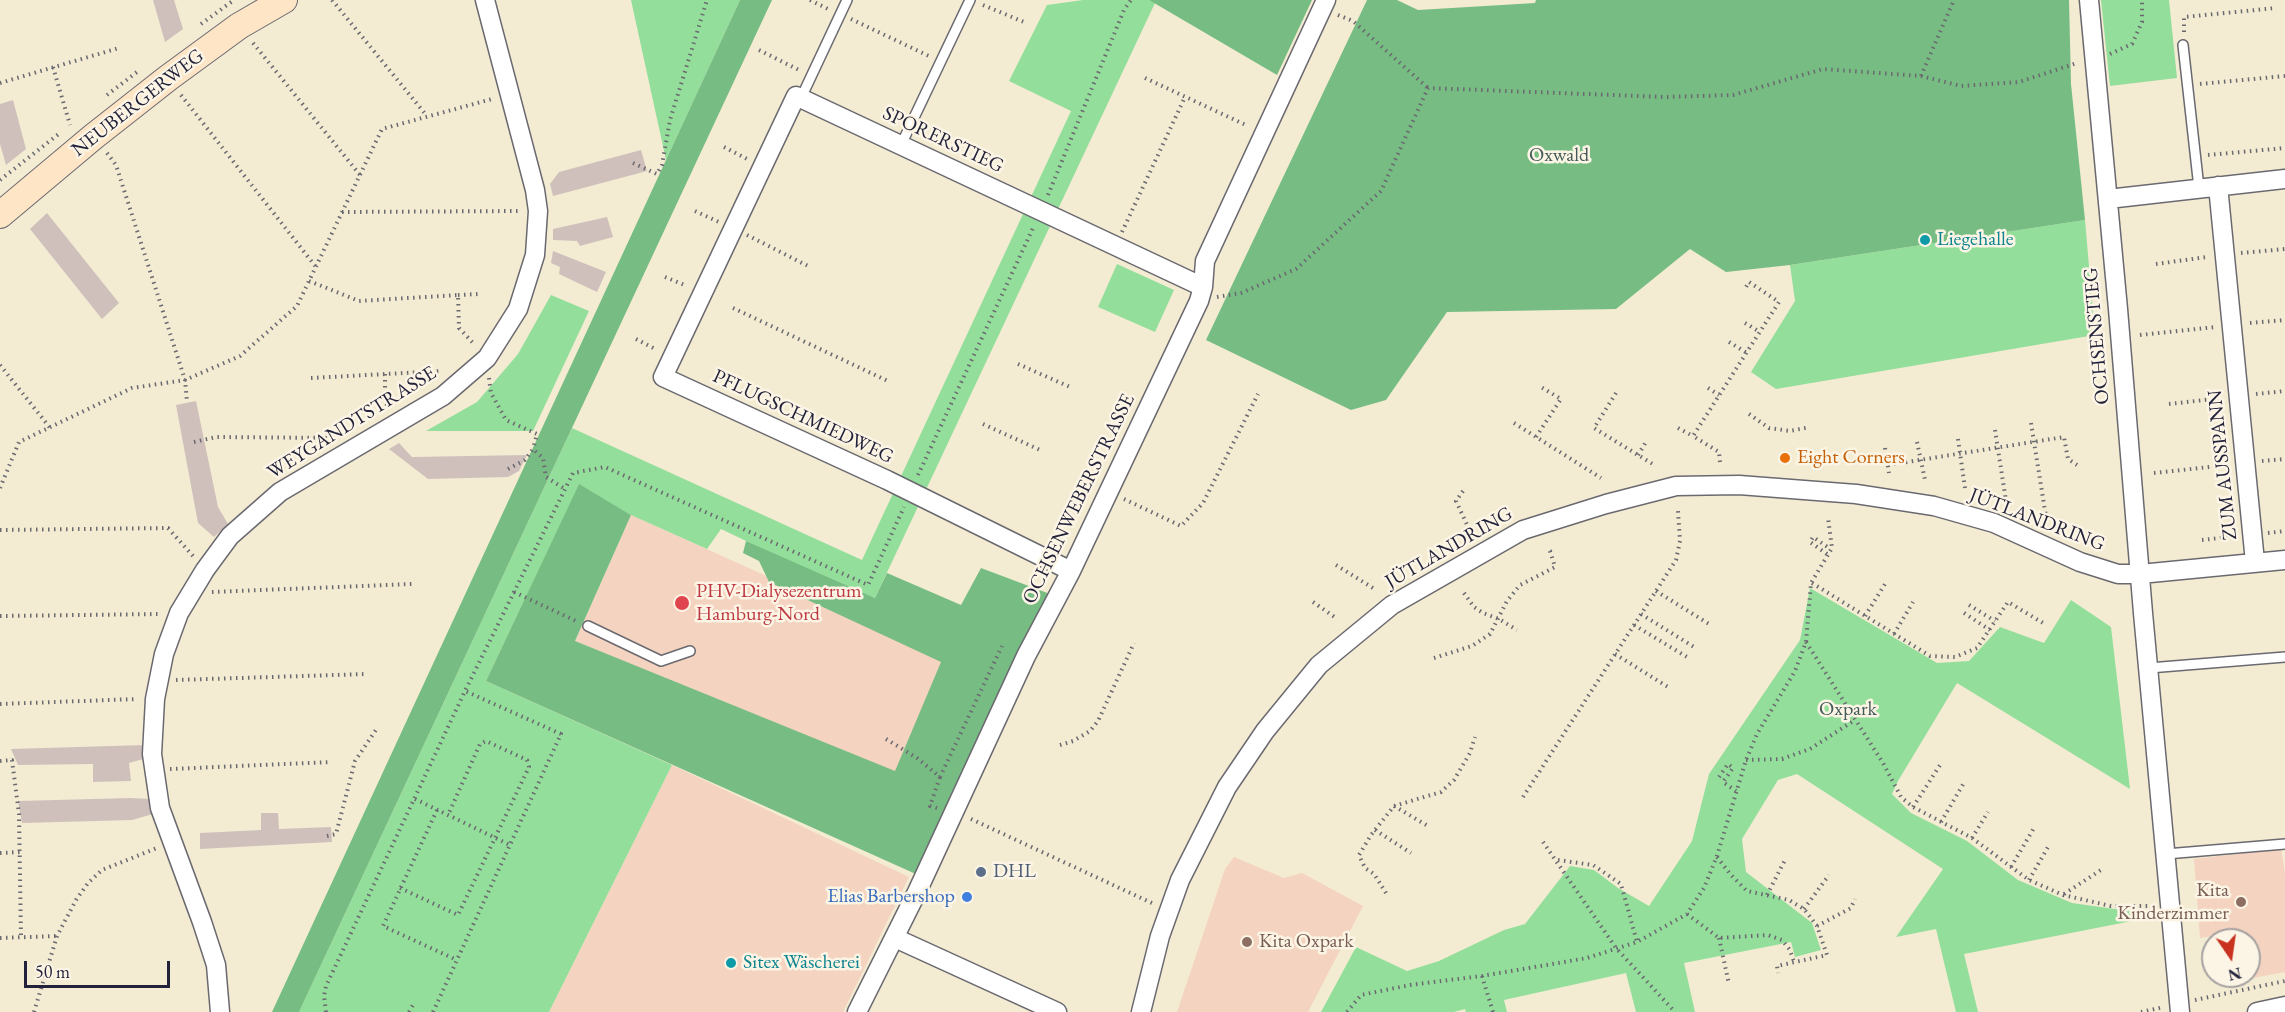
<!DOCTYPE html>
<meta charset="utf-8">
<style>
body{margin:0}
#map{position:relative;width:2285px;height:1012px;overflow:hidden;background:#f3ecd3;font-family:"EB Garamond",serif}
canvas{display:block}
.north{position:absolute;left:2201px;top:928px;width:60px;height:60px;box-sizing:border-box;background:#fcf5e5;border:2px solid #a5a1a1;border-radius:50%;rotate:167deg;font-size:16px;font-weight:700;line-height:24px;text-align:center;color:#22223b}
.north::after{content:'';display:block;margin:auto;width:21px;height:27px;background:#c8321e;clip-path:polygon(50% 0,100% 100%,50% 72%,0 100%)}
.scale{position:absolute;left:24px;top:961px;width:146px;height:27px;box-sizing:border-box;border:3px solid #22223b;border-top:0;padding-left:8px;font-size:18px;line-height:21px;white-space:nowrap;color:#22223b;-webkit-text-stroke:4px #fcf5e5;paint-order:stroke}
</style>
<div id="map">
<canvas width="2285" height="1012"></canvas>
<div class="north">N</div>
<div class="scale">50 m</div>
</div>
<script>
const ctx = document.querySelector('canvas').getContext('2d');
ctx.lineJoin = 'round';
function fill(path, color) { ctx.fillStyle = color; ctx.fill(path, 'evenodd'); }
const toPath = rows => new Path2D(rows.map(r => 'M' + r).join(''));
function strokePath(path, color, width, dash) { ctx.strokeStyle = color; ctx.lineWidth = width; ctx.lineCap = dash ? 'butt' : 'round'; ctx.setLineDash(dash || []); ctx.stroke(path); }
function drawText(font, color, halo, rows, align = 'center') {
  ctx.font = font + ' "EB Garamond",serif'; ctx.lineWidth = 5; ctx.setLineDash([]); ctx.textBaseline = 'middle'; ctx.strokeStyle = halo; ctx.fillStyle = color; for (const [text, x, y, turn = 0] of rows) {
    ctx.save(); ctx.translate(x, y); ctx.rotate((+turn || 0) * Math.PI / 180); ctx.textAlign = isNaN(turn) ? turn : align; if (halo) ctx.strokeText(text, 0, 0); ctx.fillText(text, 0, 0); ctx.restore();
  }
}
const built = toPath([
 [631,515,924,647,941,615,944,802,575,641],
 [672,765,909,877,843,1012,549,1012],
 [2281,849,2285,873,2285,972,2248,979,2249,940,2238,940,2236,932,2200,938,2194,859],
 [1234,857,1284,878,1302,873,1363,906,1308,1012,1177,1012,1225,869]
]);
const industrial = toPath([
 [153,0,174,0,183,29,165,42],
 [13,100,26,149,6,165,0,144,0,104],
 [641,150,647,171,553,196,550,184,559,172],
 [47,213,119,303,102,319,30,229],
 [607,217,613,237,580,246,577,241,553,240,553,229],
 [553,251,606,272,597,292,559,274,560,267,551,263],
 [196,401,218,507,228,524,214,537,198,523,176,405],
 [399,443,412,457,527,455,519,471,508,477,428,479,389,449],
 [145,745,147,758,129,763,131,781,93,782,93,764,18,765,11,749],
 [131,798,150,799,153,814,132,820,22,823,18,801],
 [261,813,278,813,279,829,331,827,332,842,200,849,200,833,261,830]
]);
const green = toPath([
 [631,0,740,0,666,160],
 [1083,0,1149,0,1155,3,875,598,809,571,721,529,707,549,631,515,579,485,486,681,672,765,549,1012,299,1012,572,428,862,560,1071,111,1009,81,1047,5],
 [2101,0,2169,0,2177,78,2110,86],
 [2085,220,2095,335,1776,389,1751,372,1795,301,1790,265],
 [1117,264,1174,290,1155,332,1098,307],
 [551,295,589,311,533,431,426,431,477,402,518,354],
 [1810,588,1937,663,1969,661,2000,627,2044,643,2071,600,2111,627,2130,789,1957,683,1898,781,1892,794,1911,813,1967,841,2018,880,2072,903,2136,912,2137,920,1964,954,1978,1012,1956,1012,1936,929,1896,937,1943,869,1797,774,1778,780,1742,839,1746,872,1812,923,1821,950,1795,957,1791,942,1684,963,1695,1012,1636,1012,1626,973,1504,1000,1507,1012,1466,1012,1465,1009,1454,1012,1321,1012,1356,947,1407,971,1439,961,1504,930,1525,924,1570,866,1594,870,1618,888,1649,906,1692,841,1709,774,1800,640]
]);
const forest = toPath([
 [740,0,772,0,299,1012,272,1012],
 [1149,0,1312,0,1277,75],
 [1367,0,1397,0,1418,10,1535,3,1536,0,2069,0,2071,84,2085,220,1790,265,1726,272,1690,249,1616,309,1447,312,1386,400,1351,410,1206,340],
 [579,484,631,515,575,641,895,771,941,662,769,582,759,561,743,553,746,541,875,598,887,573,961,605,981,568,1050,594,918,875,486,681]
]);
const path = toPath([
 [332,0,427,116],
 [810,0,830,10],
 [983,5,1024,22],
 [1338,15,1353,21,1428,88],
 [851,19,931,57],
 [201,24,234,0],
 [2184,32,2184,17,2276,8],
 [253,43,360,175],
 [759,50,801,71],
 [2110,54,2132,44,2142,22,2142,0],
 [53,67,70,125],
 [1921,76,1954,0],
 [1145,78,1248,126],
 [0,83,119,48],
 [2200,84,2285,76],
 [107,95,137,72],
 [181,95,316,267],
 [724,147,747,159],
 [107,153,116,165,185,380,187,402],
 [2208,155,2285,148],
 [633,163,657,174,662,165,670,120,707,0],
 [0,180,60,133],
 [1048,195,1124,10,1131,0],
 [695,211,719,222],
 [342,212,521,211],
 [1122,232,1185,97],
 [747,235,808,266],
 [2241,253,2285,249],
 [2156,264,2207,257],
 [665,277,687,286],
 [309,281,359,301,458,295,459,328,475,345],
 [458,295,479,294],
 [1217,297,1241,293,1296,269,1381,191,1428,88,1665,97,1733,95,1823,69,1921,76,1961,86,2019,82,2077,63],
 [733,308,890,382],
 [1745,323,1760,332],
 [2250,323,2285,320],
 [2140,335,2216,327],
 [636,339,657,350],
 [1729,342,1747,353],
 [1018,364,1070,387],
 [0,365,51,429],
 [385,374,385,402,389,408],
 [311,378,442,371],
 [489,378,491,393,506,420,537,434,533,449],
 [1708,388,1719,395],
 [1616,393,1594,428,1656,466],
 [2256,394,2285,391],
 [2169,404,2222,398],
 [1749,414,1769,428,1790,431,1810,427],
 [1514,423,1601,478],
 [2031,423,2046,517],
 [983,424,1040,450],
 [1678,428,1693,436],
 [1995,430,2006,501],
 [1536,437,1561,399,1541,387],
 [1958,439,1965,488],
 [194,442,216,437,334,438],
 [1917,442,1925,480],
 [1885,448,1889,473],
 [1638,455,1646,442],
 [2262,461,2285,459],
 [1720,462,1719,452,1693,436,1779,302,1749,282,1746,287],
 [1888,465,2064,437,2068,459,2077,465],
 [508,469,525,460,533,449,543,458,546,477,565,489],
 [2154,473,2228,465],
 [918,475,1034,226],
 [0,488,19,442,132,388,185,380,240,356,297,306,382,129,492,99],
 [1463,491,1456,501,1469,529],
 [1124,499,1181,526,1203,503,1258,394],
 [0,530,168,528,193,556],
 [2268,533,2285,531],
 [2202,540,2237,536],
 [1827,554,1810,542,1813,537,1829,548],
 [1336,565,1373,588],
 [1812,583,1930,656,1955,657,1977,648,2008,602,2043,623],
 [1656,591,1709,624],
 [212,592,412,584],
 [514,592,576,621],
 [1464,593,1474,607,1483,613,1499,619,1517,630],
 [1313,602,1336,618],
 [1969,605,1995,621],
 [1964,613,1990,630],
 [1641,614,1694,647],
 [0,616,161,614],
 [1865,616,1885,584],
 [1634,625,1687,657],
 [1894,634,1913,602],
 [1806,642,1883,763,1901,797,1913,807,1972,838,2029,880,2063,895,2111,906,2152,906],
 [1615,654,1668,687],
 [1434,658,1472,646,1490,634,1507,601,1520,585,1555,567,1550,551,1547,549],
 [176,680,367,674],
 [0,704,137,699],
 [886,739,917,758,940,777,1002,646],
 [1060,745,1073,741,1090,731,1098,721,1134,643],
 [1746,760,1782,759,1810,749,1855,720],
 [0,761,12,760,19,814,21,937],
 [170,769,331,762],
 [1719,777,1728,764,1733,768,1723,782,1736,791],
 [1523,797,1676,560,1680,541,1678,511],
 [415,799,510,845],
 [1394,806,1428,826],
 [1913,807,1942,762],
 [937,808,930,806,940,777],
 [437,810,383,926,457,960],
 [971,819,1154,904],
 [1941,822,1965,781],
 [1375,830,1411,853],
 [327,836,336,834,355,761,378,727],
 [1972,838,1988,812],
 [1543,842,1616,948,1675,1012],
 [0,853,21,852],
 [1717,857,1731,875,1747,891,1789,900,1804,909,1817,926,1827,955,1777,966,1778,973],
 [1558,860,1593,865,1621,884,1637,942],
 [2011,867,2034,828],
 [2029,880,2048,847],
 [400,888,458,915,529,767,527,760,486,741,480,744,448,815],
 [1386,893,1374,874,1365,868,1359,855,1371,835,1394,806,1441,792,1454,780,1470,753,1475,737],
 [2064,894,2104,868],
 [1767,895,1786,858],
 [1804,909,1829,875],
 [1687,914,1719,938,1768,935,1782,940,1790,950,1794,962],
 [1817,926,1851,908,1855,899],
 [0,938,57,936],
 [1719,938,1729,984],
 [1482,976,1493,1012],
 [2195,1000,2285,981],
 [34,1012,57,936,76,900,88,883,102,870,157,848],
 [326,1012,324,996,326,986,465,691,573,473,605,467,868,585,904,507],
 [409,1012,414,1003],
 [433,1012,561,734,465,691],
 [1347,1012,1361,995,1410,985,1482,976,1587,958,1637,942,1687,914,1704,888,1717,856,1746,760,1757,734,1795,671,1806,642,1811,583,1832,548,1828,518],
 [2141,1012,2164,1007]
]);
const lane = toPath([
 [2183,45,2199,188],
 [801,98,847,0],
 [901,145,970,0],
 [588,626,661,661,690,651],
 [2149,668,2285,657],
 [2166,854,2285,844]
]);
const street = toPath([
 [2089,0,2118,309,2143,613,2180,1012],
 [2218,186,2255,562],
 [2108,199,2285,179],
 [1071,571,887,480,663,377,796,96,1203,287],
 [895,938,1057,1012],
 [220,1012,216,965,202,922,160,808,152,754,155,699,164,654,179,613,205,570,230,536,280,492,443,396,487,358,518,309,535,255,538,211,535,190,485,0],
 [857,1012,917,892,1026,656,1071,571,1199,301,1203,287,1205,261,1326,0],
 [1141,1012,1160,936,1180,880,1227,787,1265,731,1319,665,1392,605,1523,530,1606,504,1676,486,1739,485,1856,494,1934,506,1994,523,2080,562,2118,574,2140,574,2285,560],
 [2257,1012,2285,1006]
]);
const secondary = toPath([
 [0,215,93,137,168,78,239,26,284,0]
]);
const markers = [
 [1925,240,6,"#0f9aa8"],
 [1785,458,6,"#e8710a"],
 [682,603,8,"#e0444e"],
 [981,872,6,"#5c6f8a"],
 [967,897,6,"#3f7fe0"],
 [2241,902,6,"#8d6e63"],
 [1247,942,6,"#8d6e63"],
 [731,963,6,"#0f9aa8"]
];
const streetNames = [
 ["NEUBERGERWEG",138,103,-38],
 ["SPORERSTIEG",943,140,25],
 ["OCHSENSTIEG",2097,336,-95],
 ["PFLUGSCHMIEDWEG",803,417,25],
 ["WEYGANDTSTRASSE",352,423,-32],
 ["ZUM AUSSPANN",2223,465,-96],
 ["OCHSENWEBERSTRASSE",1079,499,-64],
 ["JÜTLANDRING",2037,520,21],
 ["JÜTLANDRING",1449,548,-30]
];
const parkNames = [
 ["Oxwald",1559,156],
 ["Oxpark",1848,710]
];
const cultureNames = [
 ["Liegehalle",1937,240],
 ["Sitex Wäscherei",743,963]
];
const foodNames = [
 ["Eight Corners",1797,458]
];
const healthNames = [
 ["PHV-Dialysezentrum",696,592],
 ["Hamburg-Nord",696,615]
];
const serviceNames = [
 ["DHL",993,872]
];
const educationNames = [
 ["Kita",2229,891],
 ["Kinderzimmer",2229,914],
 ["Kita Oxpark",1259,942,"left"]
];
const shopNames = [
 ["Elias Barbershop",955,897]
];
fill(built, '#f4d3c0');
fill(industrial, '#d0c0bc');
fill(green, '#94de9b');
fill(forest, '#77bd83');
strokePath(lane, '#6b6970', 12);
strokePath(street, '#6b6970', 21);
strokePath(secondary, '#6b6970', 28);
strokePath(path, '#6b6970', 4, [1.5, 4.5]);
strokePath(lane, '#fff', 9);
strokePath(street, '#fff', 18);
strokePath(secondary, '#fee5c5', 26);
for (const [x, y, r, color] of markers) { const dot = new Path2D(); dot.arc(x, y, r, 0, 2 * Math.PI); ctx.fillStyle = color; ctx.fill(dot); strokePath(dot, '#fcf5e5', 2); }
drawText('20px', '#22223b', '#fcf5e5', streetNames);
drawText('20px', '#445a58', '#fcf5e5', parkNames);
drawText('20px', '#0d838f', '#fcf5e5', cultureNames, 'left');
drawText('20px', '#c56008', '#fcf5e5', foodNames, 'left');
drawText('20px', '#be3a42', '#fcf5e5', healthNames, 'left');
drawText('20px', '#4e5e75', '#fcf5e5', serviceNames, 'left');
drawText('20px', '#785e54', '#fcf5e5', educationNames, 'right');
drawText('20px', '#366cbe', '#fcf5e5', shopNames, 'right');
</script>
